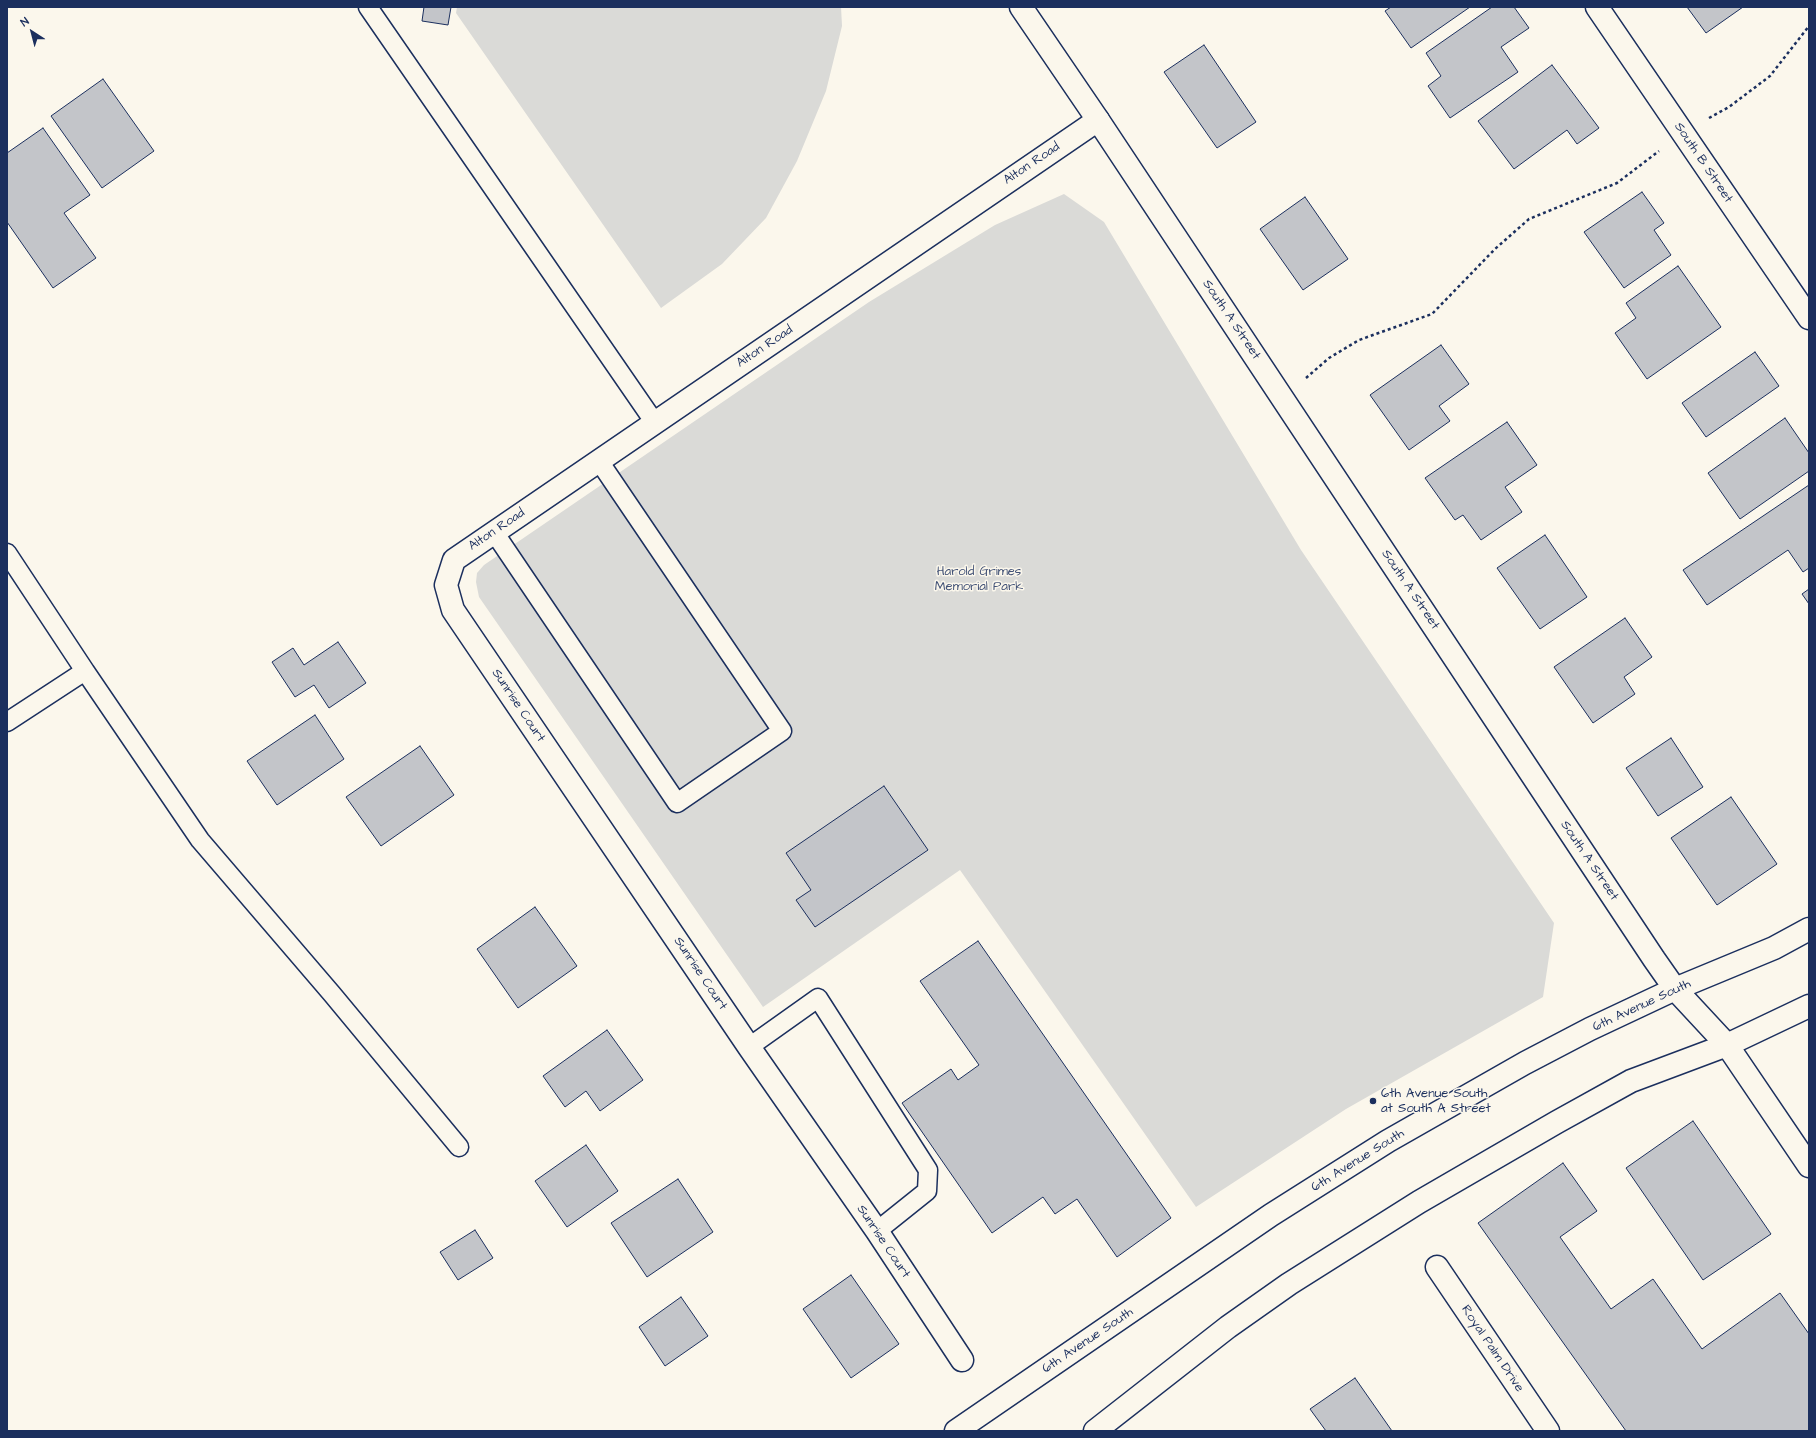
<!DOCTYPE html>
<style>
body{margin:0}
#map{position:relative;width:1816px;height:1438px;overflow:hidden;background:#fbf7ec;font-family:"Architects Daughter",sans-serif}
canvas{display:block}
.frame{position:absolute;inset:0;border:8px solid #1b2f5e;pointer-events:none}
.north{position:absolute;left:12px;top:12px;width:40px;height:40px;-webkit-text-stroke:3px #fbf7ec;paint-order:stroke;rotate:324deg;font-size:11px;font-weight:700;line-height:16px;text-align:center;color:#1b2f5e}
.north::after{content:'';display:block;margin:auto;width:14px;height:18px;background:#1b2f5e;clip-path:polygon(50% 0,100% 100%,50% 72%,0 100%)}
</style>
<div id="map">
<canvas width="1816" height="1438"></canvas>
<div class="frame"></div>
<div class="north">N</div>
</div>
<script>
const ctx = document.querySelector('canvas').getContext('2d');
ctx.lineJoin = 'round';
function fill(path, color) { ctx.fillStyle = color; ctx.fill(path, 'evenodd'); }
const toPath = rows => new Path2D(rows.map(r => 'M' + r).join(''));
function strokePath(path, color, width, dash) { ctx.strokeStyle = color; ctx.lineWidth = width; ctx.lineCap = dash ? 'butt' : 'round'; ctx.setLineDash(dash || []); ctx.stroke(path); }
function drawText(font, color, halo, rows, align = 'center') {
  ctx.font = font + ' "Architects Daughter",sans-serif'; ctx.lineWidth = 3; ctx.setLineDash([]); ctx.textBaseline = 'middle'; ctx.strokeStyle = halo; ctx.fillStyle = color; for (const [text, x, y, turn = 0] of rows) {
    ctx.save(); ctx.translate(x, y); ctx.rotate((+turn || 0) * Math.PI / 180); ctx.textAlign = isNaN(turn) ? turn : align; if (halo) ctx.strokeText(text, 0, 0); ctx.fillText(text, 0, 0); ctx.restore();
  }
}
const green = toPath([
 [457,7,841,7,842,26,826,91,797,161,766,218,722,264,661,308,456,13],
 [1064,194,1104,222,1301,550,1554,923,1543,997,1346,1109,1196,1207,960,870,763,1007,479,597,476,582,477,573,484,565,869,302,995,225]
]);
const building = toPath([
 [424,7,451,7,448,25,422,21,424,7],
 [1391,7,1470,7,1411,48,1385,11,1391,7],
 [1492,7,1514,7,1529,28,1501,47,1518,72,1450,118,1428,86,1441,76,1426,53,1492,7],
 [1687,7,1743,7,1706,33,1687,7],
 [1204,45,1256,122,1217,148,1164,72,1204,45],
 [1552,65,1599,128,1577,144,1567,130,1514,169,1478,121,1552,65],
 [103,79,154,151,102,188,51,116,103,79],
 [43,128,90,195,64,213,96,258,53,288,7,222,7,153,43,128],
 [1642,192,1664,223,1654,230,1671,255,1624,288,1584,232,1642,192],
 [1305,197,1348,259,1303,290,1260,229,1305,197],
 [1678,266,1721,327,1647,379,1615,333,1636,318,1626,303,1678,266],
 [1441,345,1469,384,1439,406,1450,421,1409,450,1370,395,1441,345],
 [1755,352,1779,386,1706,437,1682,403,1755,352],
 [1785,418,1809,453,1809,471,1740,519,1708,473,1785,418],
 [1507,422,1537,465,1505,487,1522,512,1481,540,1463,515,1455,520,1425,478,1507,422],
 [1809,485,1809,568,1803,572,1788,550,1707,605,1683,570,1809,485],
 [1545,535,1587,597,1540,629,1497,568,1545,535],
 [1809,589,1809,604,1802,594,1809,589],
 [1625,618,1652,657,1624,677,1635,694,1593,723,1554,667,1625,618],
 [338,642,366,683,329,708,314,685,295,697,272,662,293,648,304,665,338,642],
 [315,715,344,759,277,805,247,761,315,715],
 [1671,738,1703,787,1658,816,1626,768,1671,738],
 [420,746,454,795,381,846,346,797,420,746],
 [884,786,928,850,815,927,796,900,811,890,786,853,884,786],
 [1731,797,1777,864,1717,905,1671,838,1731,797],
 [535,907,577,966,518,1008,477,949,535,907],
 [978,941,1171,1218,1117,1257,1077,1199,1055,1214,1043,1197,992,1233,902,1103,951,1069,958,1080,979,1065,920,981,978,941],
 [607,1030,643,1080,600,1111,586,1091,565,1107,543,1076,607,1030],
 [1693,1121,1771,1234,1703,1280,1626,1168,1693,1121],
 [586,1145,618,1191,567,1227,535,1181,586,1145],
 [1563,1163,1597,1211,1560,1237,1611,1309,1653,1279,1702,1349,1780,1293,1809,1334,1809,1431,1626,1431,1478,1223,1563,1163],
 [678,1179,713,1232,647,1277,611,1223,678,1179],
 [475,1230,493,1258,458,1280,440,1252,475,1230],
 [851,1275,899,1344,851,1378,803,1309,851,1275],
 [681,1297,708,1336,665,1366,639,1327,681,1297],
 [1355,1378,1392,1431,1326,1431,1310,1409,1355,1378]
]);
const path = toPath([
 [1709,118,1729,107,1770,76,1809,26],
 [1306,378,1329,358,1359,340,1432,314,1495,249,1529,219,1617,183,1659,151]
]);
const lane = toPath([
 [368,7,655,423],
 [494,532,677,803,782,731,599,461],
 [7,553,85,671,7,722],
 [85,671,200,840,332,994,459,1147],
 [749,1047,818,998,928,1170,927,1191,877,1231]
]);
const street = toPath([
 [1597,7,1809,318],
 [1437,1267,1548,1431],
 [962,1360,877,1231,749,1047,453,610,446,585,454,560,1098,120]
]);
const secondary = toPath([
 [1021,7,1098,120,1654,959,1675,989,1727,1045,1809,1166],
 [956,1431,1271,1215,1388,1141,1525,1063,1590,1029,1675,989,1774,948,1809,929],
 [1095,1431,1228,1327,1289,1284,1419,1202,1557,1122,1631,1081,1727,1045,1809,1006]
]);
const markers = [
 [1373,1101,4,"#1b2f5e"]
];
const streetNames = [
 ["South B Street",1703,163,56],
 ["Alton Road",1032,164,-34],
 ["South A Street",1231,320,56],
 ["Alton Road",765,347,-34],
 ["Alton Road",497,530,-34],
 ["South A Street",1410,590,56],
 ["Sunrise Court",518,706,56],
 ["South A Street",1589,861,56],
 ["Sunrise Court",700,974,56],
 ["6th Avenue South",1642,1006,-25],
 ["6th Avenue South",1358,1161,-32],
 ["Sunrise Court",883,1242,56],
 ["6th Avenue South",1088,1341,-34],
 ["Royal Palm Drive",1492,1349,56]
];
const parkNames = [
 ["Harold Grimes",979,572],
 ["Memorial Park",979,587]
];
const poiNames = [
 ["6th Avenue South",1381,1094],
 ["at South A Street",1381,1109]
];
fill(green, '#dadad7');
fill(building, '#c3c5c9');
strokePath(building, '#1b2f5e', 1);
strokePath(lane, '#1b2f5e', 21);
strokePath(street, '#1b2f5e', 25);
strokePath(secondary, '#1b2f5e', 25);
strokePath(path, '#1b2f5e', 2.5, [3, 3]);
strokePath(lane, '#fbf7ec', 18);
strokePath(street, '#fbf7ec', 22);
strokePath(secondary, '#fbf7ec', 22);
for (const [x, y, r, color] of markers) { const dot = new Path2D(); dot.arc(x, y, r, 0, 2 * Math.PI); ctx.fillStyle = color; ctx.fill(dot); strokePath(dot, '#fbf7ec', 1.5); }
drawText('13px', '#1b2f5e', '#fbf7ec', streetNames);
drawText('13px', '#415176', '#fbf7ec', parkNames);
drawText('13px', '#1b2f5e', '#fbf7ec', poiNames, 'left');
</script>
